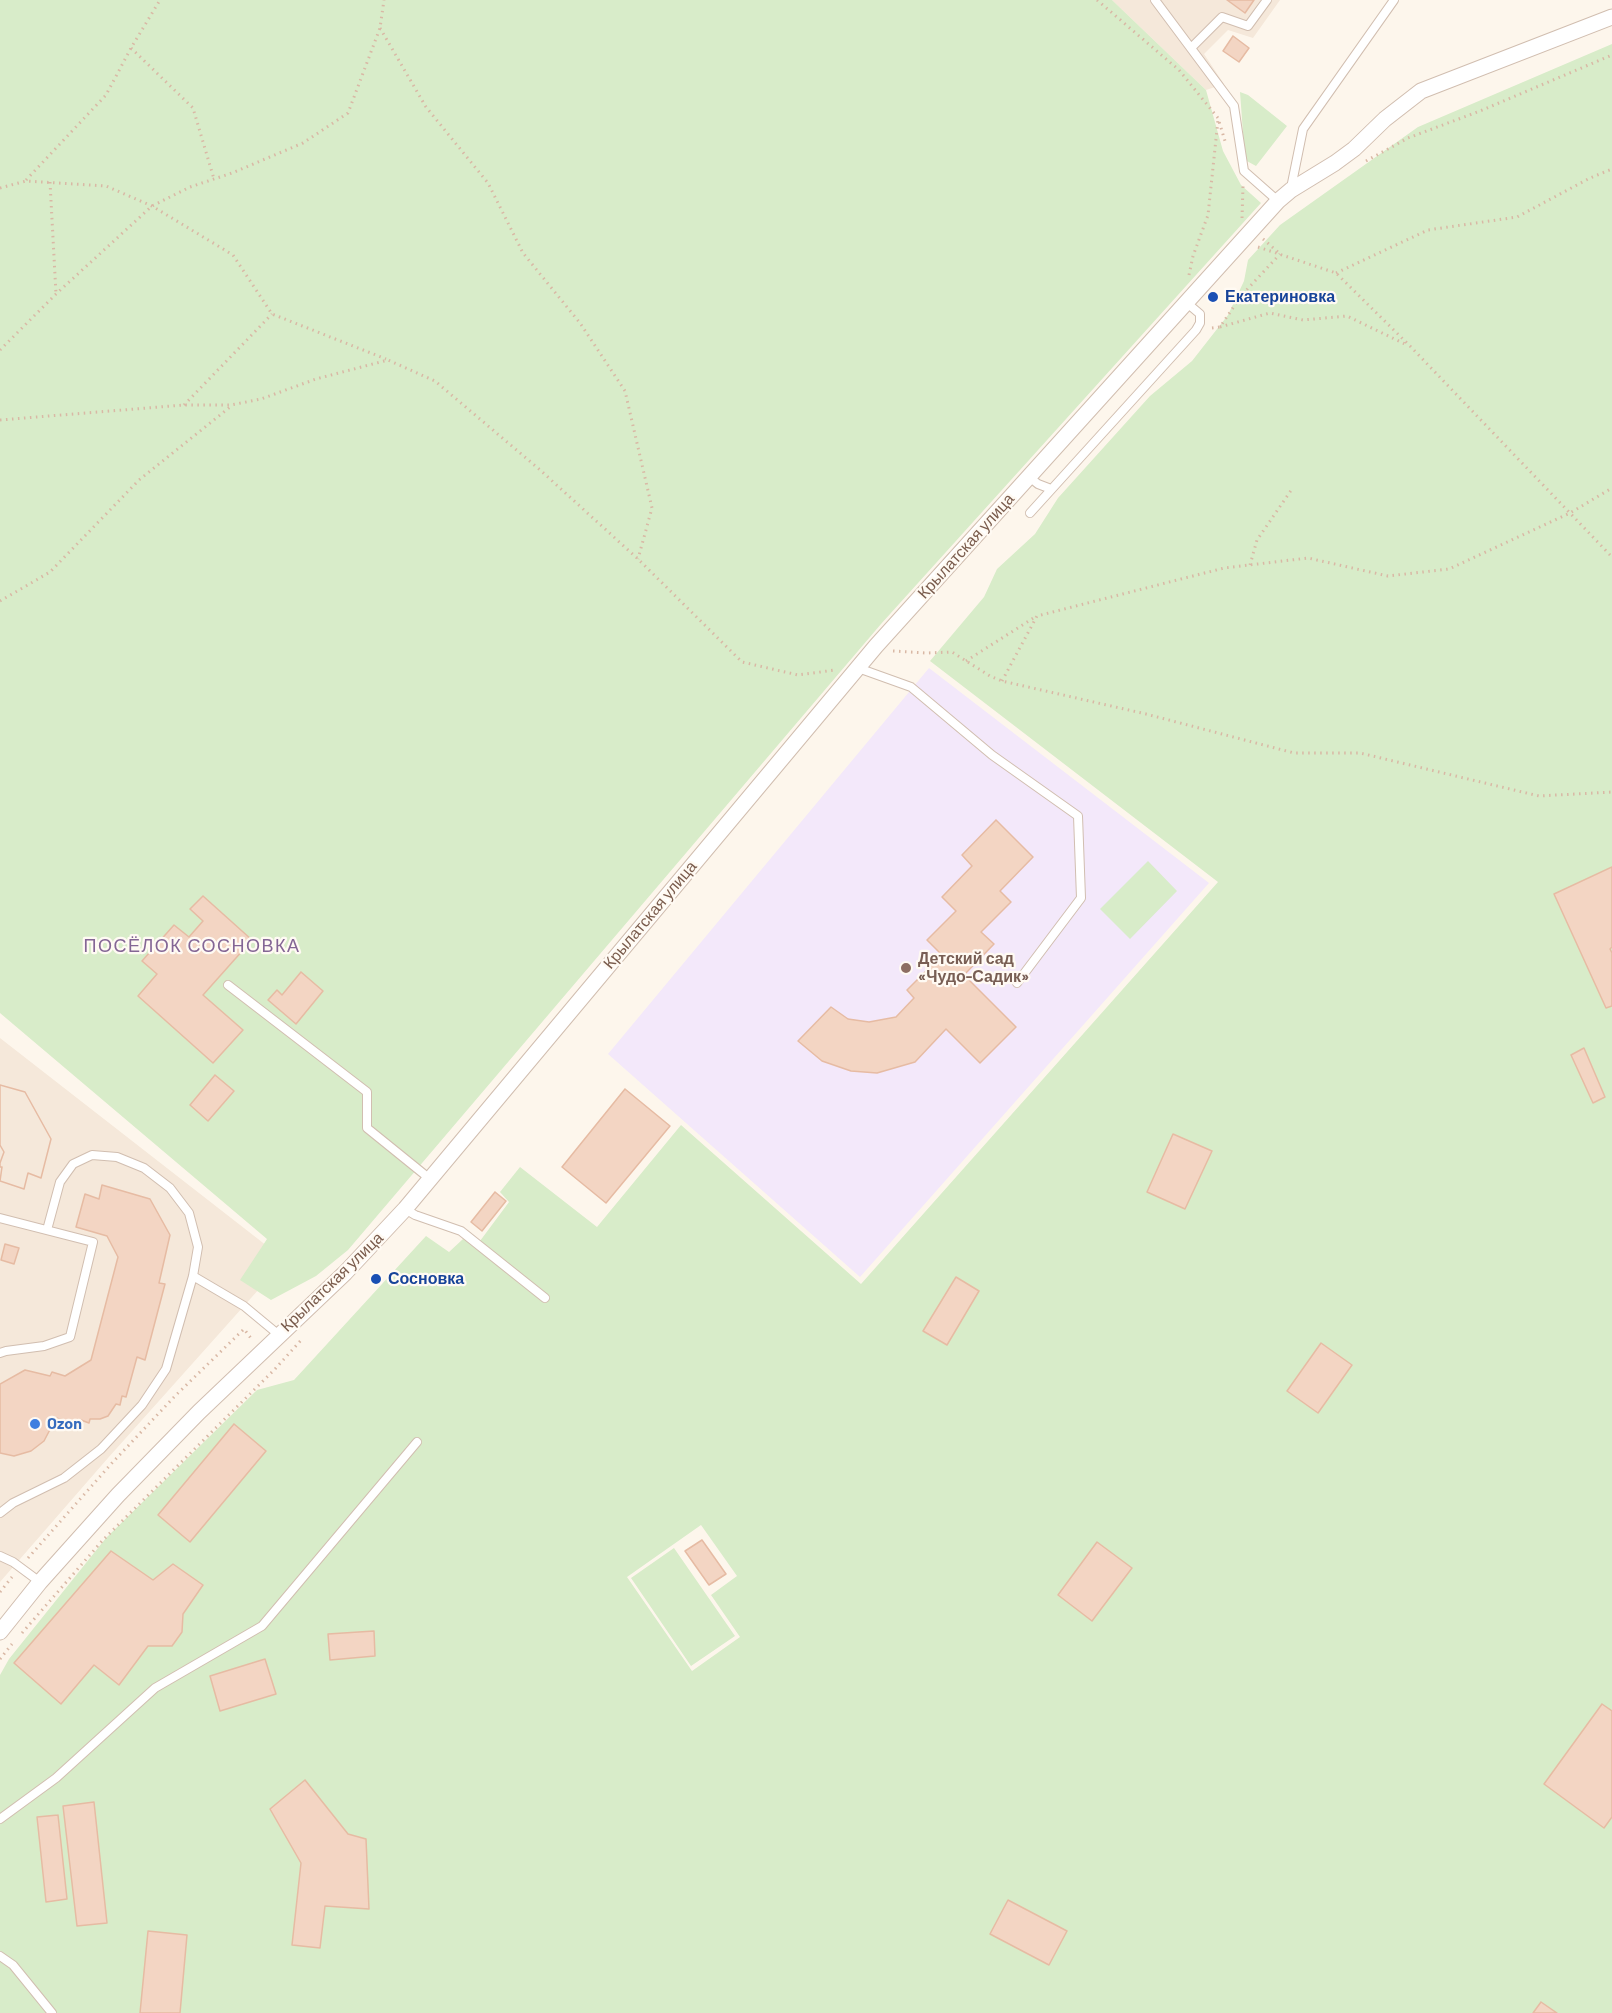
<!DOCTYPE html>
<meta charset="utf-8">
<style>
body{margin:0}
canvas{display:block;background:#fdf6ec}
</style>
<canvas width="1612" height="2013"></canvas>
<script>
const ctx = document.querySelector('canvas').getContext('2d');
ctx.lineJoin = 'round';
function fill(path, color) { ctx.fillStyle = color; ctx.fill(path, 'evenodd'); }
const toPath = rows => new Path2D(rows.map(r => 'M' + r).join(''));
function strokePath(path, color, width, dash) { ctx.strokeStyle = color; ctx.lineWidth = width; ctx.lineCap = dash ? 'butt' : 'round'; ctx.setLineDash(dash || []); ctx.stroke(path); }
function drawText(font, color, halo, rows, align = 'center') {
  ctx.font = font + ' Barlow,sans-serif'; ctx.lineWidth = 4.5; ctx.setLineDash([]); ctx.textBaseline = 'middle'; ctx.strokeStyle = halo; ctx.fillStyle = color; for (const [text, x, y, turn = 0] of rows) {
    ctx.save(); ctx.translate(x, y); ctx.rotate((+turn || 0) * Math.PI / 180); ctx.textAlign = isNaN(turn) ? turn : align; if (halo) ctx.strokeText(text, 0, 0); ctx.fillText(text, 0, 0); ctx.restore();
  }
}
const residential = toPath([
 [1112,0,1280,0,1253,38,1228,30,1204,54,1224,84,1206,90],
 [0,1038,285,1260,108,1458,0,1582]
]);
const education = toPath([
 [929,668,1209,883,860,1277,608,1054]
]);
const green = toPath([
 [0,0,1112,0,1206,90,1223,151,1241,185,1261,203,881,624,348,1250,316,1276,271,1300,240,1280,267,1239,0,1013],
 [1612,44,1612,2013,0,2013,0,1675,9,1659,106,1538,257,1390,294,1380,426,1236,449,1252,463,1239,480,1241,509,1202,500,1192,520,1167,597,1227,681,1125,861,1284,1218,882,930,661,984,597,997,569,1035,534,1058,498,1150,396,1192,361,1228,315,1244,281,1248,260,1280,225,1418,127],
 [701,1525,737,1576,711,1595,740,1637,692,1671,627,1577],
 [1240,92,1248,95,1287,126,1256,166,1245,160],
 [1148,861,1177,891,1130,939,1100,909],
 [674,1548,735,1636,691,1666,631,1578]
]);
const building = toPath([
 [1227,0,1254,0,1245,13,1227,0],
 [1233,36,1249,48,1239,62,1223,51,1233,36],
 [996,820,1033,857,1000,891,1011,902,981,932,994,944,964,975,1016,1027,980,1063,946,1029,915,1062,877,1073,851,1071,822,1061,798,1041,831,1007,848,1019,869,1022,896,1017,914,998,907,990,942,955,927,940,956,911,942,897,972,866,962,855,996,820],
 [1612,867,1612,947,1610,949,1612,953,1612,1006,1606,1008,1554,894,1612,867],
 [203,896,252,940,203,995,243,1030,213,1063,138,996,157,974,142,961,174,925,189,937,203,921,190,909,203,896],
 [301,972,323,991,296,1024,268,1000,277,990,282,995,301,972],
 [1584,1048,1605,1097,1593,1103,1571,1055,1584,1048],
 [215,1075,234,1091,208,1121,190,1105,215,1075],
 [0,1085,25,1092,51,1139,41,1178,28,1173,24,1189,0,1181,2,1167,0,1167,0,1163,4,1152,0,1145,0,1085],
 [0,1085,25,1092,51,1139,41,1178,28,1173,24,1189,0,1181,2,1167,0,1167,0,1163,4,1152,0,1145,0,1085],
 [625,1089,670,1126,606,1203,562,1167,625,1089],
 [1173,1134,1212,1151,1185,1209,1147,1192,1173,1134],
 [102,1185,150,1199,170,1235,159,1283,165,1284,145,1360,137,1357,126,1397,122,1396,120,1405,116,1404,108,1416,100,1419,90,1419,89,1423,81,1420,80,1424,56,1418,44,1441,31,1451,14,1456,0,1453,0,1384,25,1370,50,1376,52,1372,65,1376,91,1360,118,1257,107,1236,76,1227,85,1194,99,1199,102,1185],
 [495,1192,506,1201,482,1231,471,1222,495,1192],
 [5,1244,19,1248,14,1264,1,1260,5,1244],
 [956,1277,979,1291,947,1345,923,1331,956,1277],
 [1321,1343,1352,1365,1318,1413,1287,1391,1321,1343],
 [234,1424,266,1451,190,1542,158,1515,234,1424],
 [702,1540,726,1574,709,1585,685,1551,702,1540],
 [1097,1542,1132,1568,1092,1621,1058,1595,1097,1542],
 [111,1551,153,1580,173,1564,203,1585,183,1614,182,1632,172,1646,148,1646,119,1685,94,1665,61,1704,14,1663,111,1551],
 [374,1631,375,1656,330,1660,328,1634,374,1631],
 [265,1659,276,1694,220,1711,210,1676,265,1659],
 [1602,1704,1612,1711,1612,1817,1604,1828,1544,1784,1602,1704],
 [305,1780,348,1834,366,1839,369,1909,325,1906,320,1948,292,1945,301,1863,270,1809,305,1780],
 [94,1802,107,1923,77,1926,63,1806,94,1802],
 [58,1815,67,1899,46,1902,37,1817,58,1815],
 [1008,1900,1067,1931,1049,1965,990,1934,1008,1900],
 [148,1931,187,1935,180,2013,140,2013,148,1931],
 [1541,2002,1557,2013,1533,2013,1541,2002]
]);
const path = toPath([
 [1097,0,1179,70,1218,118,1225,141],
 [380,28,426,107,488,183,523,253,580,323,625,391,652,508,638,559],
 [131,48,193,108,214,179],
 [1366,161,1408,138,1480,111,1612,55],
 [26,180,106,95,131,48,160,0],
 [50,182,56,294],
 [0,188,26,181,106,186,152,206,233,255,272,314,386,359],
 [1242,218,1243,186],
 [1263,239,1278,252],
 [1258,247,1336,273,1411,347,1612,557],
 [1336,273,1428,230,1517,217,1590,178,1612,169],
 [1189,275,1193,256,1208,215,1218,120],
 [1220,327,1270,313,1303,320,1347,316,1407,345],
 [1212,328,1220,327,1241,296,1280,254],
 [0,350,56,294,152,206,190,187,232,173,303,143,348,113,380,28,384,0],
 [184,405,272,314],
 [0,420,184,405,231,405,261,399,316,379,388,360,435,381,539,469,638,559,742,662,798,675,835,670],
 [1250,565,1257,540,1292,489],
 [0,601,50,572,139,480,230,407],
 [893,651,926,653,952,652,990,676,1002,681,1146,714,1294,753,1360,753,1539,796,1612,792],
 [966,661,1035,617],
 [1002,681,1037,616,1224,568,1308,558,1388,576,1449,569,1570,513,1612,488],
 [28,1558,112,1463,175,1396,244,1329,253,1341],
 [0,1592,12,1577],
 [22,1633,102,1541,275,1369,303,1338],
 [0,1659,12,1644]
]);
const lane = toPath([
 [1155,0,1234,106,1244,171,1278,201],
 [1191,48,1222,17,1248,26,1267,0],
 [1291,188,1303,129,1394,0],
 [1028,476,1038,484,1051,489],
 [1030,513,1196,330,1200,323,1200,314,1187,303],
 [858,668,911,687,992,755,1078,816,1081,898,1017,983],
 [228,985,367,1092,367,1128,430,1179],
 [405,1209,415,1215,461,1231,545,1298],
 [0,1218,93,1242,70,1337,44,1346,6,1351,0,1353],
 [193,1276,244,1306,279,1335],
 [0,1513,13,1503,64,1478,101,1449,142,1405,166,1369,193,1276,198,1247,189,1213,170,1188,144,1168,117,1157,92,1155,73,1164,60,1182,47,1230],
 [0,1556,13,1562,40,1582],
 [0,1819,56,1778,155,1688,262,1626,417,1442],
 [0,1956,13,1965,52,2013]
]);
const street = toPath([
 [0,1632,40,1582,118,1495,199,1412,345,1273,405,1209,876,646,1278,201,1291,190,1335,163,1354,149,1385,119,1421,91,1612,17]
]);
const markers = [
 [1213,297,6,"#1a4fb4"],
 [906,968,6,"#8d6e63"],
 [376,1279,6,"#1a4fb4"],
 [35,1424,6,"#3f7fe0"]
];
const transitNames = [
 ["Екатериновка",1225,297],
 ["Сосновка",388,1279]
];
const streetNames = [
 ["Крылатская улица",966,546,-48],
 ["Крылатская улица",650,915,-50],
 ["Крылатская улица",332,1282,-44]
];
const educationNames = [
 ["Детский сад",918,959],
 ["«Чудо-Садик»",918,977]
];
const shopNames = [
 ["Ozon",47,1424]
];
const neighbourhoodNames = [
 ["ПОСЁЛОК СОСНОВКА",192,946]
];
fill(residential, '#f5e8da');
fill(education, '#f3e8fa');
fill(green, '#d8ecc9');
fill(building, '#f3d5c3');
strokePath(building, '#e6bba3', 1.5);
strokePath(lane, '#d1beb0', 10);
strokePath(street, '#d1beb0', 17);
strokePath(path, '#d9b8a5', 3, [1.5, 4.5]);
strokePath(lane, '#fff', 8);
strokePath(street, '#fff', 15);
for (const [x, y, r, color] of markers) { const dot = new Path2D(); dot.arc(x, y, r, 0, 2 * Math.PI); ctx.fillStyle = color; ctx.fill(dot); strokePath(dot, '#fffaf3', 2); }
drawText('bold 16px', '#164399', '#fffaf3', transitNames, 'left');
drawText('16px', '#7a5c4d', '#fffaf3', streetNames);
drawText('bold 16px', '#785e54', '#fffaf3', educationNames, 'left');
drawText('bold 16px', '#366cbe', '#fffaf3', shopNames, 'left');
ctx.letterSpacing = '1.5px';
drawText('18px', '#846695', '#fffaf3', neighbourhoodNames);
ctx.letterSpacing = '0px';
</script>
